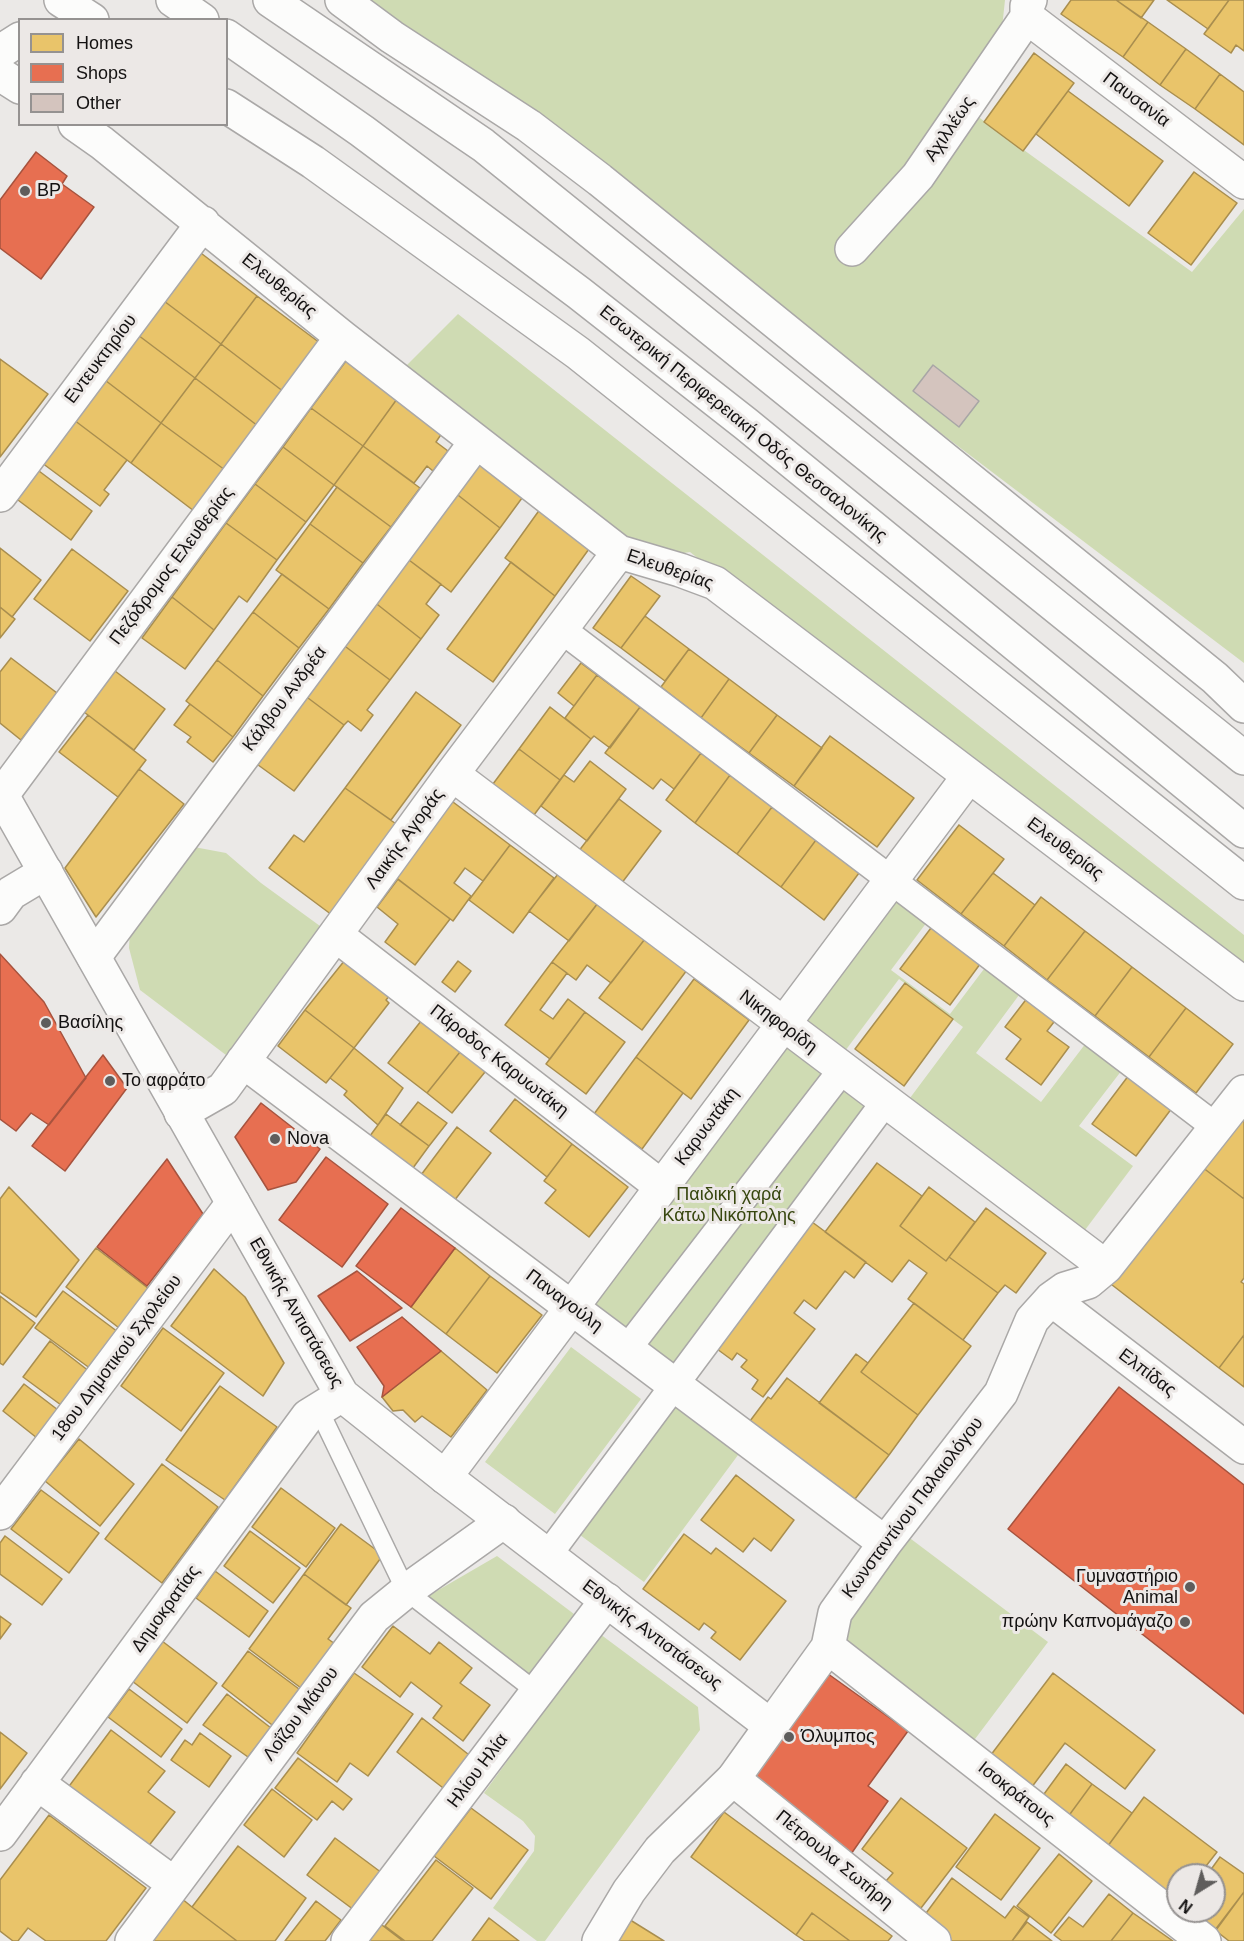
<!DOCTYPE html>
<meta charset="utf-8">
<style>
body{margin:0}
#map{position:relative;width:1244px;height:1941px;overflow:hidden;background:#ebe9e7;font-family:Helvetica,sans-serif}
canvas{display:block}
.legend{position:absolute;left:18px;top:18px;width:210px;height:108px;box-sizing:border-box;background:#ece8e6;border:2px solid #959291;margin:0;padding:8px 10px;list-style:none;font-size:18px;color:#131111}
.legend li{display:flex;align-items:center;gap:12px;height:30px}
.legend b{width:30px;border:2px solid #959291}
.north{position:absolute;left:1166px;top:1863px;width:60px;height:60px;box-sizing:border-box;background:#ece8e6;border:2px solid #959291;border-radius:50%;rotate:217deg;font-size:16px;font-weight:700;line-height:24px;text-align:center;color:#131111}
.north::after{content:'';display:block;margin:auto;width:21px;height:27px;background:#5f5d5c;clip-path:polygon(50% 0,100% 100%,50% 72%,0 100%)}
</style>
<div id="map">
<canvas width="1244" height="1941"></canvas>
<ul class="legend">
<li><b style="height:16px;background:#e9c46a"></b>Homes</li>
<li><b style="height:16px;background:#e76f51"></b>Shops</li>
<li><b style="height:16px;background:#d4c4be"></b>Other</li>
</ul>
<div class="north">N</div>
</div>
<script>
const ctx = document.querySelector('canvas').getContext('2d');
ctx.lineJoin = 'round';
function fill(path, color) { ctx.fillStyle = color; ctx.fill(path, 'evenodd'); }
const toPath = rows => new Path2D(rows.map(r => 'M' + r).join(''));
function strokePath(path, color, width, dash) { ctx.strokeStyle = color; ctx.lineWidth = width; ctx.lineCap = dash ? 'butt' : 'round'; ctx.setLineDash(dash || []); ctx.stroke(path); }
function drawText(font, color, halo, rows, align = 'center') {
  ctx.font = font + ' Helvetica,sans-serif'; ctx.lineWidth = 6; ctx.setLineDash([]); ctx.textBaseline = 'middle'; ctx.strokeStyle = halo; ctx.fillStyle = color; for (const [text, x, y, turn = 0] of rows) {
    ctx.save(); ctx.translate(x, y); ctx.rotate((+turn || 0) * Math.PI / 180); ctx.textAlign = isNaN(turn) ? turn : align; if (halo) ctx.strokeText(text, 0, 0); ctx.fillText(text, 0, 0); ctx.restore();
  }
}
const green = toPath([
 [353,0,1005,0,1002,28,955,100,1192,272,1244,209,1244,663,818,340],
 [458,314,1244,935,1244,994,690,552,639,560,397,375],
 [194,847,226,853,261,883,320,926,226,1055,140,990,129,948,130,929],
 [895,892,930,918,891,970,950,1014,987,965,1022,991,976,1053,1041,1102,1086,1043,1122,1070,1079,1126,1133,1166,1085,1230,910,1098,963,1027,899,979,845,1051,801,1018],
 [784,1026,885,1102,674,1385,574,1308],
 [571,1347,641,1399,555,1514,485,1462],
 [678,1404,741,1451,644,1582,580,1535],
 [907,1536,1048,1642,969,1747,828,1640],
 [497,1556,574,1614,527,1678,423,1599],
 [600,1634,698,1707,700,1730,545,1941,537,1941,493,1908,534,1851,535,1836,523,1821,484,1793]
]);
const homes = toPath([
 [1071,0,1116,0,1148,22,1123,57,1061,14,1071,0],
 [1116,0,1154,0,1141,18,1116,0],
 [1167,0,1229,0,1208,29,1167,0],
 [1229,0,1244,0,1244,51,1236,45,1231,53,1204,34,1229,0],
 [1148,22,1186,49,1160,85,1123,57,1148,22],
 [1186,49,1220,74,1195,109,1160,85,1186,49],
 [1034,53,1074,83,1023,151,984,122,1034,53],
 [1220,74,1244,92,1244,145,1195,109,1220,74],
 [1068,91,1163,161,1129,206,1036,134,1068,91],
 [1194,172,1237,203,1191,265,1148,233,1194,172],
 [193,247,257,296,221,344,156,295,193,247],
 [156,295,221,344,195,378,130,329,156,295],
 [257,296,320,343,284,392,221,344,257,296],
 [130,329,195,378,161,423,97,374,130,329],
 [221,344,284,392,258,426,195,378,221,344],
 [0,359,48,394,0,457,0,359],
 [346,361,397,399,363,446,311,408,346,361],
 [97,374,161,423,131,463,66,414,97,374],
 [195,378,258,426,225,470,161,423,195,378],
 [397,399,442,433,436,442,448,451,433,471,427,466,414,483,363,446,397,399],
 [311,408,363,446,334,485,283,447,311,408],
 [66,414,127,460,104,490,109,494,100,506,34,457,66,414],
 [161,423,225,470,194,511,131,463,161,423],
 [363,446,420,488,391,527,334,485,363,446],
 [283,447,334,485,306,522,255,484,283,447],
 [476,462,522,498,500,528,454,492,476,462],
 [31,465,92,511,71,540,10,494,31,465],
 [255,484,306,522,277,560,226,523,255,484],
 [337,487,391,527,363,563,310,524,337,487],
 [454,492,500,528,451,592,405,557,454,492],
 [543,505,594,542,555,596,505,558,543,505],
 [226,523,277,560,247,602,239,596,214,630,172,597,226,523],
 [310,524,363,563,329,609,276,570,310,524],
 [0,548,41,580,12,617,0,607,0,548],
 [72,549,128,591,90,641,34,599,72,549],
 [405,557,441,584,426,604,439,615,421,639,373,601,405,557],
 [511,562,555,596,493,682,447,649,511,562],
 [282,574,329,609,299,648,253,612,282,574],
 [631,576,660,596,621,648,593,628,631,576],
 [172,597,214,630,185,669,142,638,172,597],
 [373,601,421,639,390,680,342,644,373,601],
 [0,607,15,619,0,638,0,607],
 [253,612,299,648,263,696,217,660,253,612],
 [645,616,689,649,665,681,621,648,645,616],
 [342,644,390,680,367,710,373,715,361,731,348,721,344,725,304,695,342,644],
 [689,649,729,679,701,718,661,687,689,649],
 [11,658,57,693,21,740,0,723,0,672,11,658],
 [217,660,263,696,233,737,186,701,217,660],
 [581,663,597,675,574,706,558,693,581,663],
 [115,671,165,709,134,750,84,712,115,671],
 [597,675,640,707,610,748,594,736,591,739,565,718,597,675],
 [729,679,777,715,749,753,701,718,729,679],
 [416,692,461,725,391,820,345,788,416,692],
 [304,695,344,725,294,791,254,762,304,695],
 [190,704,233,737,213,762,187,742,191,737,174,725,190,704],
 [550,707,591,739,560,780,519,749,550,707],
 [640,707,701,753,674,789,661,779,653,789,605,753,640,707],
 [88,715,146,760,118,797,59,752,88,715],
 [777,715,822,748,794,786,749,753,777,715],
 [830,736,914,798,877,847,794,786,830,736],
 [519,749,560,780,531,819,490,788,519,749],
 [701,753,730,775,695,823,666,800,701,753],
 [590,761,626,789,587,841,541,806,564,775,574,782,590,761],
 [139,769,184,804,96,917,65,868,139,769],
 [730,775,772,807,737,854,695,823,730,775],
 [345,788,399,826,332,915,269,868,294,835,304,842,345,788],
 [449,799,510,845,483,881,465,868,454,883,471,896,453,921,392,875,449,799],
 [619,799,661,831,621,884,578,852,619,799],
 [772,807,816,840,781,887,737,854,772,807],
 [959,825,1004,859,961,914,917,880,959,825],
 [816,840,859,873,824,920,781,887,816,840],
 [510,845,554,878,513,933,469,900,510,845],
 [562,869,601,899,569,941,529,911,562,869],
 [993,873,1035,905,1004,946,961,914,993,873],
 [398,879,450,919,415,965,385,942,398,924,377,907,398,879],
 [1041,897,1085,931,1047,980,1004,946,1041,897],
 [601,899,648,935,611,983,587,965,576,980,552,962,601,899],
 [934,924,983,960,950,1005,900,969,934,924],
 [1085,931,1132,967,1095,1016,1047,980,1085,931],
 [648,935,690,966,642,1030,599,998,648,935],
 [345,960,390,995,386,1000,389,1003,354,1048,305,1010,345,960],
 [458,961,471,971,455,992,442,982,458,961],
 [552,962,567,973,540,1010,553,1019,568,999,585,1012,550,1059,505,1025,552,962],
 [1132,967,1186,1008,1149,1057,1095,1016,1132,967],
 [694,979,749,1020,691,1099,636,1057,694,979],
 [905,983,953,1019,904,1086,855,1049,905,983],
 [1028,997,1057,1018,1047,1031,1069,1047,1041,1085,1006,1059,1021,1039,1005,1027,1028,997],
 [1186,1008,1233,1044,1196,1093,1149,1057,1186,1008],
 [305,1010,354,1048,326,1083,278,1046,305,1010],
 [585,1012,625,1042,586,1094,546,1064,585,1012],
 [425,1016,464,1047,427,1093,388,1063,425,1016],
 [464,1047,489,1067,452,1113,427,1093,464,1047],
 [354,1048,403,1088,378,1125,344,1095,347,1091,330,1078,354,1048],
 [636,1057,683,1093,642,1149,594,1114,636,1057],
 [1132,1071,1175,1104,1136,1156,1092,1124,1132,1071],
 [515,1099,572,1144,547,1177,490,1131,515,1099],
 [418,1102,447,1123,429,1146,400,1125,418,1102],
 [1244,1108,1244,1199,1198,1164,1244,1108],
 [386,1114,429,1146,410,1172,367,1140,386,1114],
 [457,1127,491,1153,454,1201,421,1175,457,1127],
 [572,1144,628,1187,589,1237,545,1203,556,1190,544,1181,572,1144],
 [877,1163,922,1196,900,1226,946,1261,949,1257,998,1293,963,1340,908,1299,927,1273,909,1260,892,1282,825,1232,877,1163],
 [1198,1164,1244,1199,1244,1278,1241,1282,1244,1284,1244,1335,1219,1368,1107,1281,1198,1164],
 [9,1187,79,1260,36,1317,0,1292,0,1199,9,1187],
 [929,1187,975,1222,946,1261,900,1226,929,1187],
 [986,1208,1046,1253,1016,1293,1005,1285,998,1293,949,1257,986,1208],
 [804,1216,866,1262,854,1278,845,1271,816,1309,804,1300,794,1313,815,1329,763,1397,752,1389,758,1380,741,1367,747,1360,737,1353,732,1360,717,1349,804,1216],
 [96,1248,153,1292,123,1331,66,1287,96,1248],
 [455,1248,490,1276,446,1334,411,1307,455,1248],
 [214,1269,245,1297,284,1363,263,1396,171,1326,214,1269],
 [490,1276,542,1315,497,1373,446,1334,490,1276],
 [63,1291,118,1332,91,1369,35,1328,63,1291],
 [0,1296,35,1323,3,1365,0,1363,0,1296],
 [914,1303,971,1346,918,1415,861,1372,914,1303],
 [163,1328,224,1373,181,1431,121,1386,163,1328],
 [1244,1335,1244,1387,1219,1368,1244,1335],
 [50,1341,94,1375,61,1405,23,1377,50,1341],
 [441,1351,487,1390,451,1437,422,1416,415,1422,403,1410,393,1411,382,1397,441,1351],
 [856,1354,868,1363,861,1372,918,1415,889,1455,819,1403,856,1354],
 [787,1378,889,1455,855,1499,750,1421,768,1397,771,1399,787,1378],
 [24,1384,58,1410,37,1438,3,1411,24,1384],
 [220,1386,277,1427,225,1500,166,1460,220,1386],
 [79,1439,134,1484,100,1526,45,1481,79,1439],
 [162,1464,218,1507,162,1583,105,1539,162,1464],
 [736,1475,794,1520,771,1551,754,1538,743,1552,701,1520,736,1475],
 [281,1488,335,1528,306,1567,252,1527,281,1488],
 [41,1490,99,1533,69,1573,11,1529,41,1490],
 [341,1524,383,1555,346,1605,304,1574,341,1524],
 [250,1531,300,1568,273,1603,224,1566,250,1531],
 [684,1534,711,1554,716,1548,786,1601,740,1660,711,1638,716,1632,704,1623,699,1630,643,1589,684,1534],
 [5,1536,62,1579,42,1605,0,1574,0,1543,5,1536],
 [215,1571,268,1611,249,1637,196,1598,215,1571],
 [304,1574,351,1608,328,1639,338,1646,305,1691,249,1649,304,1574],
 [0,1616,11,1624,0,1639,0,1616],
 [393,1626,430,1654,439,1642,472,1668,460,1683,490,1705,463,1741,433,1718,442,1706,411,1682,400,1697,362,1667,393,1626],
 [162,1641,217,1683,187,1723,132,1681,162,1641],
 [248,1651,303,1692,276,1728,222,1686,248,1651],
 [354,1673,413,1714,368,1776,350,1763,337,1782,297,1753,354,1673],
 [1053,1673,1155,1750,1125,1789,1065,1743,1025,1796,984,1764,1053,1673],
 [129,1689,182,1729,161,1757,108,1717,129,1689],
 [227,1694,271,1728,248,1757,203,1725,227,1694],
 [422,1718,473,1758,447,1791,397,1752,422,1718],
 [111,1730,165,1771,148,1792,175,1812,147,1848,67,1789,111,1730],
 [0,1732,27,1753,0,1789,0,1732],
 [200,1733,231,1756,209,1787,171,1760,185,1740,192,1745,200,1733],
 [298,1758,352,1799,343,1810,332,1801,317,1820,275,1788,298,1758],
 [1066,1764,1092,1784,1062,1825,1036,1805,1066,1764],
 [1092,1784,1132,1813,1102,1854,1062,1825,1092,1784],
 [272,1789,312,1820,284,1857,244,1825,272,1789],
 [1144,1797,1217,1852,1199,1875,1178,1875,1178,1904,1102,1854,1144,1797],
 [901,1798,967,1848,921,1908,886,1881,893,1873,862,1849,901,1798],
 [471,1808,528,1850,491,1899,434,1856,471,1808],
 [724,1812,892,1936,888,1941,850,1941,812,1913,796,1935,691,1857,724,1812],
 [995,1814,1040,1848,1001,1900,956,1867,995,1814],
 [49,1815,146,1888,106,1941,46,1941,28,1928,18,1941,13,1941,0,1931,0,1880,49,1815],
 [335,1838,382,1873,354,1910,307,1875,335,1838],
 [238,1846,306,1898,275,1941,237,1941,192,1907,238,1846],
 [1059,1854,1092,1881,1051,1933,1017,1906,1059,1854],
 [1220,1857,1244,1874,1244,1892,1208,1941,1180,1911,1214,1911,1214,1875,1207,1875,1220,1857],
 [436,1860,473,1888,432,1941,405,1941,385,1926,436,1860],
 [952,1878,1005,1918,1014,1906,1029,1917,1012,1941,949,1941,921,1920,952,1878],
 [1244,1892,1244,1941,1229,1941,1215,1930,1244,1892],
 [1109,1894,1133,1913,1111,1941,1062,1941,1054,1935,1069,1917,1083,1927,1109,1894],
 [181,1898,192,1907,237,1941,150,1941,181,1898],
 [316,1901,341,1920,325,1941,285,1941,316,1901],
 [619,1913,664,1941,601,1941,619,1913],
 [812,1913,850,1941,805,1941,796,1935,812,1913],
 [1133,1913,1173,1941,1111,1941,1133,1913],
 [489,1918,519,1941,472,1941,489,1918],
 [378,1922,403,1941,364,1941,378,1922],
 [1027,1922,1052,1941,1012,1941,1027,1922]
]);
const shops = toPath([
 [36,152,67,176,62,184,94,207,41,279,0,248,0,200,36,152],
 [0,954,44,1002,86,1078,49,1125,31,1113,16,1131,0,1119,0,954],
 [103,1055,127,1088,65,1171,32,1146,103,1055],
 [261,1103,320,1149,296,1182,268,1190,235,1137,261,1103],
 [326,1157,388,1204,342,1267,279,1220,326,1157],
 [167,1159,203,1214,147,1286,97,1247,167,1159],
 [401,1208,455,1248,411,1307,356,1266,401,1208],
 [357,1271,402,1308,350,1341,318,1296,357,1271],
 [402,1317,441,1351,382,1397,384,1386,357,1347,402,1317],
 [1119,1387,1244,1485,1244,1714,1008,1529,1119,1387],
 [824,1671,908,1731,868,1786,888,1801,851,1854,747,1779,824,1671]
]);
const building = toPath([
 [933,365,979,401,959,427,913,391,933,365]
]);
const service = toPath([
 [318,1408,406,1591,538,1693]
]);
const pedestrian = toPath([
 [561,629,1217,1128],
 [627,1349,842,1070],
 [548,1555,885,1102]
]);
const minor = toPath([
 [1027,17,1244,182],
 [0,74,20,87],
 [75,124,102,143,342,337,619,552,680,570,715,583,1244,984],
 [852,249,918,176,1027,17,1027,6,1030,0],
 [0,495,203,223],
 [452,774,1106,1267],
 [2,795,342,337],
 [0,908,11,893,46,872],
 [336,935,662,1187],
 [94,957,476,442],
 [243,1061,885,1543],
 [181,1113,223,1089,452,774,619,552],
 [1051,1299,1244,1447],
 [445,1477,969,776],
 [0,1513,233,1203],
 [828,1647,1204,1941],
 [771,1726,828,1647,835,1613,885,1543,1001,1393,1032,1320,1051,1299,1065,1289,1088,1282,1106,1267,1244,1092],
 [733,1779,934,1941],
 [37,1783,173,1883],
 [0,1834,308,1416,342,1395],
 [132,1941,374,1617,406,1591,504,1521],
 [348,1941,607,1600]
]);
const secondary = toPath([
 [0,52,20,39],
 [0,792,342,1395,445,1477,771,1726,733,1779,660,1850,629,1891,599,1941]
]);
const trunk = toPath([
 [61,0,92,20],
 [173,0,202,20],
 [270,0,483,145,1244,758],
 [342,0,392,37,529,126,600,180,1215,678,1244,706],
 [226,36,362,131,579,293,746,424,1244,831],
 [226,106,313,162,578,353,1244,883]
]);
const markers = [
 [25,191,6,"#5f5d5c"],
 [46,1023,6,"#5f5d5c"],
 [110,1081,6,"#5f5d5c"],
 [275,1139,6,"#5f5d5c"],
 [1190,1587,6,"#5f5d5c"],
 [1185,1622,6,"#5f5d5c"],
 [789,1737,6,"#5f5d5c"]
];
const streetNames = [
 ["Παυσανία",1136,100,37],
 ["Αχιλλέως",950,129,-56],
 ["Ελευθερίας",279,286,39],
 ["Εντευκτηρίου",101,359,-53],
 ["Εσωτερική Περιφερειακή Οδός Θεσσαλονίκης",743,424,39],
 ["Πεζόδρομος Ελευθερίας",172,566,-53],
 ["Ελευθερίας",670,570,19],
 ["Κάλβου Ανδρέα",285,699,-53],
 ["Λαικής Αγοράς",405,839,-54],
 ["Ελευθερίας",1065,849,37],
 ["Νικηφορίδη",778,1022,37],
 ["Πάροδος Καρυωτάκη",499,1061,38],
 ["Καρυωτάκη",707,1127,-53],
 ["Παναγούλη",564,1301,37],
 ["Εθνικής Αντιστάσεως",296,1313,60],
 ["18ου Δημοτικού Σχολείου",117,1358,-53],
 ["Ελπίδας",1147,1373,37],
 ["Κωνσταντίνου Παλαιολόγου",913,1508,-53],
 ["Δημοκρατίας",166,1609,-54],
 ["Εθνικής Αντιστάσεως",652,1635,37],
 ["Λοΐζου Μάνου",301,1714,-53],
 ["Ηλίου Ηλία",478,1771,-53],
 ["Ισοκράτους",1016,1794,38],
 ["Πέτρουλα Σωτήρη",834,1860,39]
];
const poiNames = [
 ["BP",37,191],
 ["Βασίλης",58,1023],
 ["Το αφράτο",122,1081],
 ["Nova",287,1139],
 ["Γυμναστήριο",1178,1577,"right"],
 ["Animal",1178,1598,"right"],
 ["πρώην Καπνομάγαζο",1173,1622,"right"],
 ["Όλυμπος",801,1737]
];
const parkNames = [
 ["Παιδική χαρά",729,1195],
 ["Κάτω Νικόπολης",729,1216]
];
fill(green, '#cfdbb3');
fill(homes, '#e9c46a');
strokePath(homes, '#a98e4f', 1.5);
fill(shops, '#e76f51');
strokePath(shops, '#a7533e', 1.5);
fill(building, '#d4c4be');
strokePath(building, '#a8a6a6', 1.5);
strokePath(service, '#aaa8a7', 21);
strokePath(pedestrian, '#aaa8a7', 30);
strokePath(minor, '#aaa8a7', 36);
strokePath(secondary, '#aaa8a7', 36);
strokePath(trunk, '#aaa8a7', 36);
strokePath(service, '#fcfcfb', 18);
strokePath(pedestrian, '#fcfcfb', 27);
strokePath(minor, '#fcfcfb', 33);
strokePath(secondary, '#fcfcfb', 33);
strokePath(trunk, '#fcfcfb', 33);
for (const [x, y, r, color] of markers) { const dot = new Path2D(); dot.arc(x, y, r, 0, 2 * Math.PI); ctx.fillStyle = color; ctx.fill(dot); strokePath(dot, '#ece8e6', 2); }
drawText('18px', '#131111', '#ece8e6', streetNames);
drawText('18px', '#131111', '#ece8e6', poiNames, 'left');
drawText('18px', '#37460e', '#ece8e6', parkNames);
</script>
